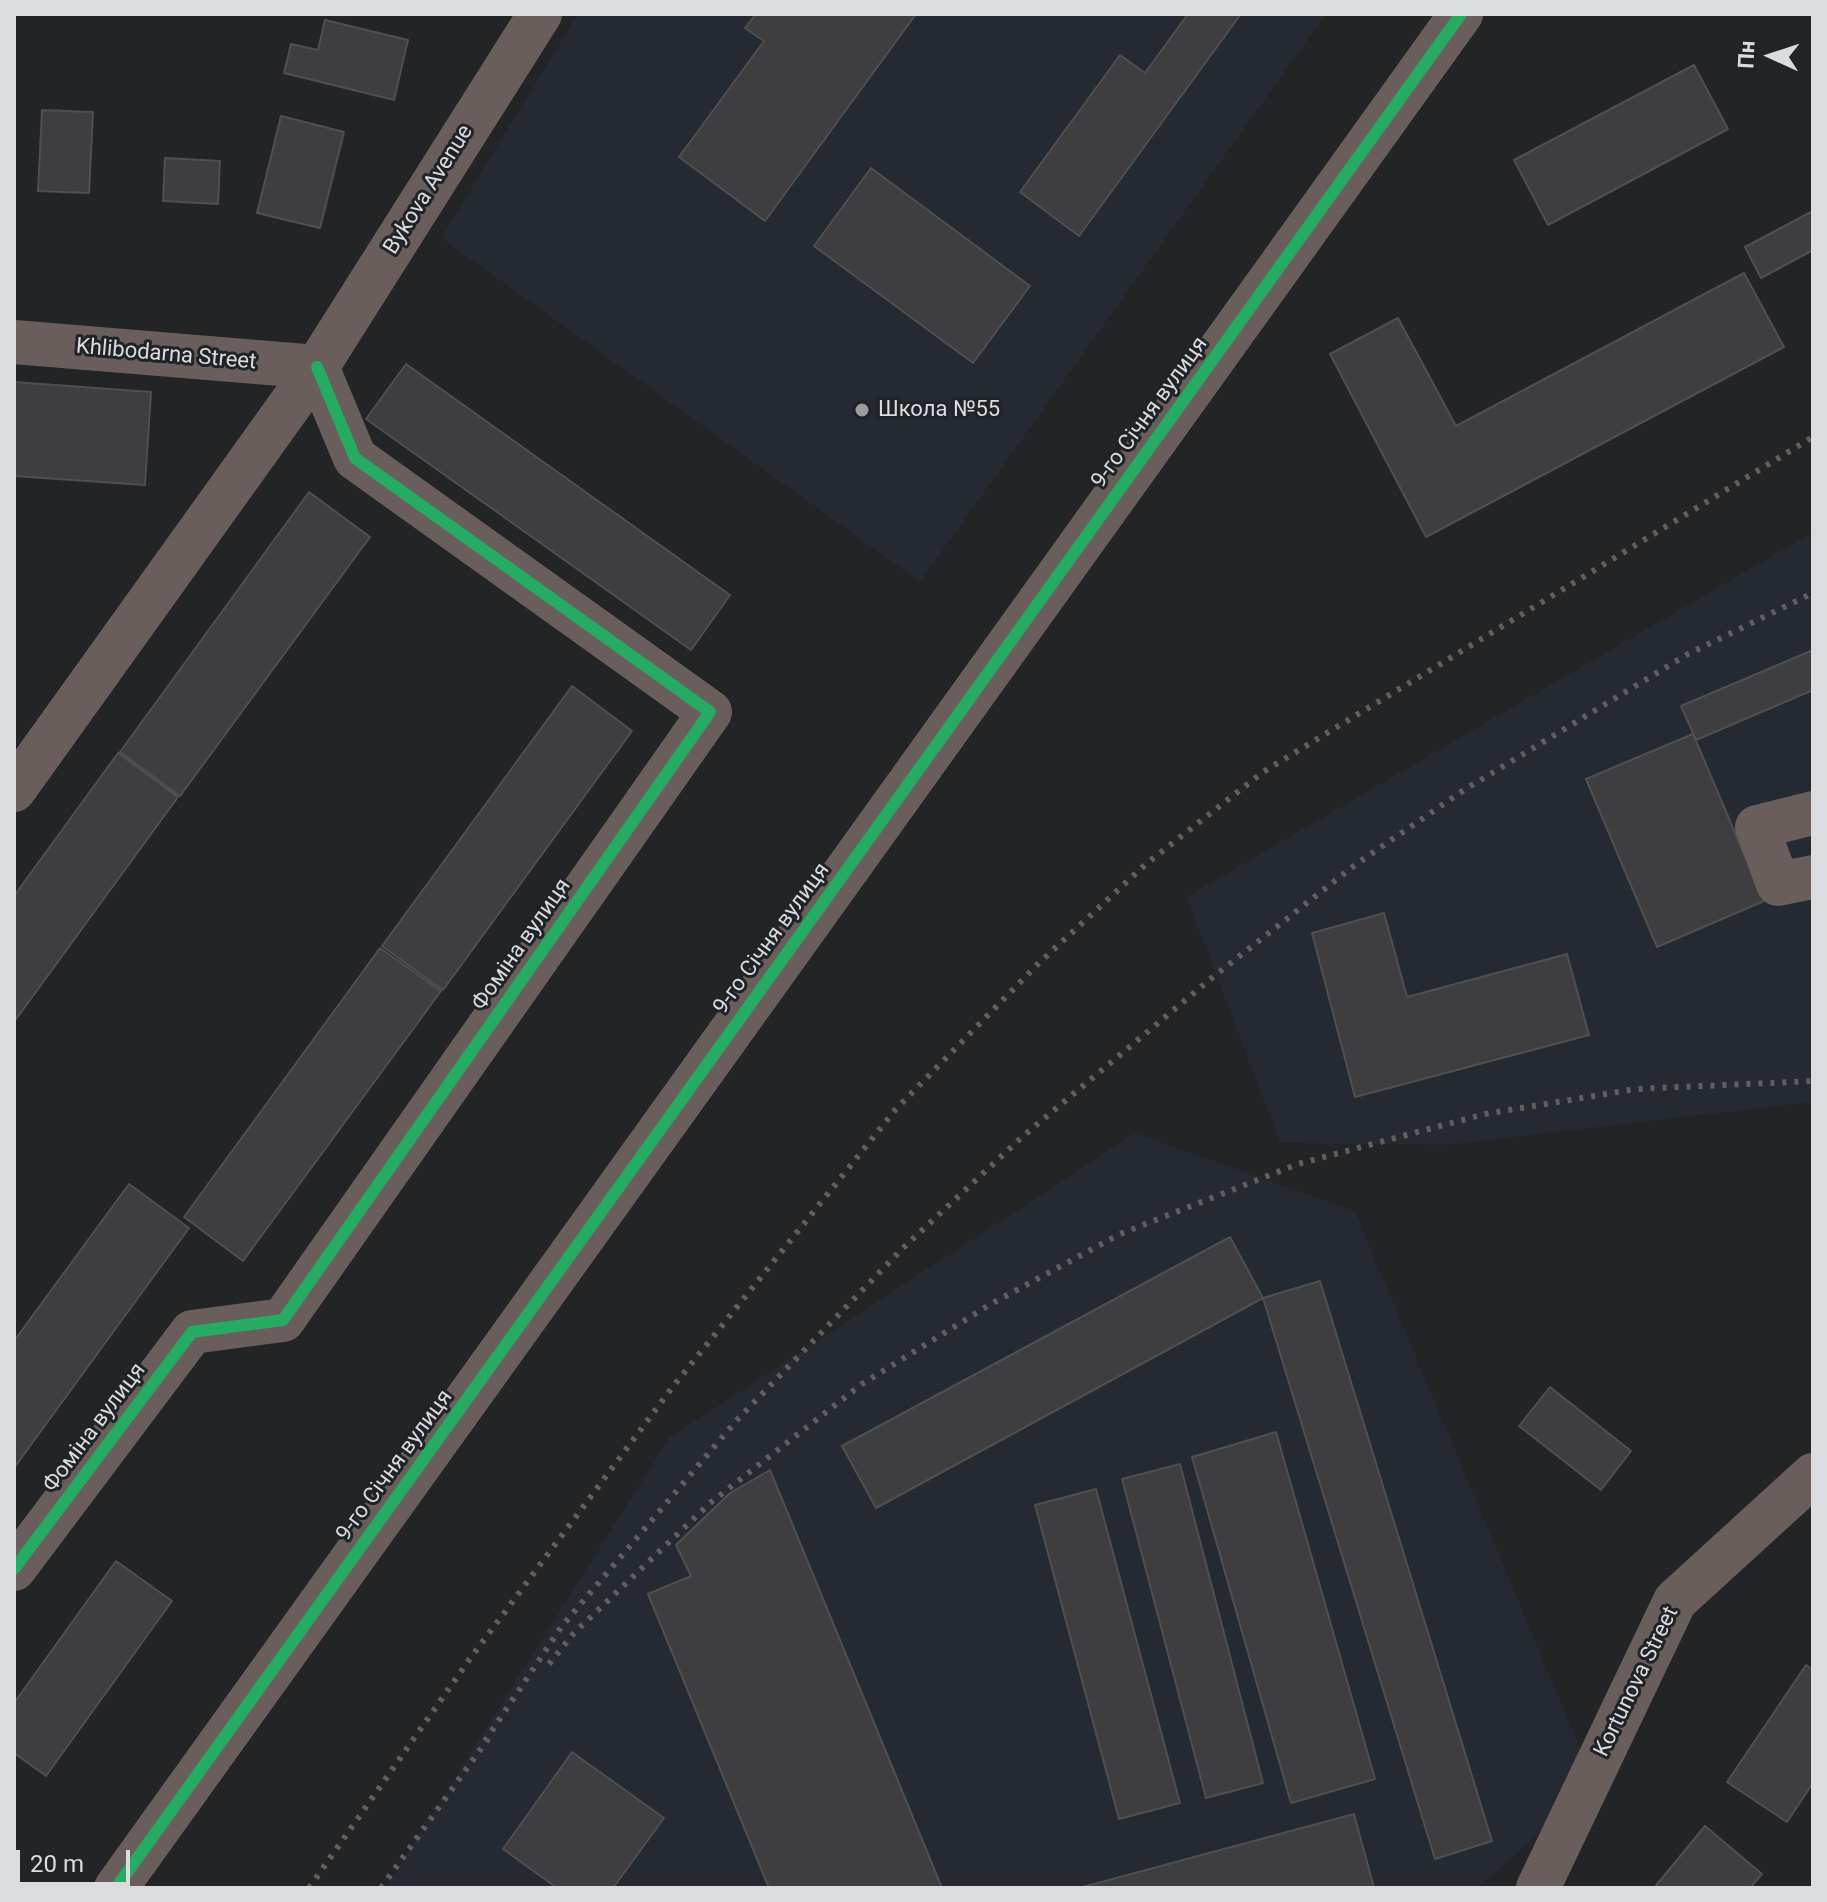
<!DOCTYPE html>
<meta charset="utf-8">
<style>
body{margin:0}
#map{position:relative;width:1827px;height:1902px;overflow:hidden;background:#222426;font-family:Roboto,sans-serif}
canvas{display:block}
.frame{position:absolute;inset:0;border:16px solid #dadcdf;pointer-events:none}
.north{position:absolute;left:1731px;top:16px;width:80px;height:80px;-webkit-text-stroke:6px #202328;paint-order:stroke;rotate:273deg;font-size:22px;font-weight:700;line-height:32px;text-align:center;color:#dadcdf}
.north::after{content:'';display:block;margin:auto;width:28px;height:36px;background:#dadcdf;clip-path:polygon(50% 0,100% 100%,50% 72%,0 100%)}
.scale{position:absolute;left:16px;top:1850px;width:114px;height:36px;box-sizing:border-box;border:4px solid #dadcdf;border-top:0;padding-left:10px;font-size:24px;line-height:28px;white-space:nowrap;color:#dadcdf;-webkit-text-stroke:6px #202328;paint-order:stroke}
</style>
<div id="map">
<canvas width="1827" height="1902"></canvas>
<div class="frame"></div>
<div class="north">Пн</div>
<div class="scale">20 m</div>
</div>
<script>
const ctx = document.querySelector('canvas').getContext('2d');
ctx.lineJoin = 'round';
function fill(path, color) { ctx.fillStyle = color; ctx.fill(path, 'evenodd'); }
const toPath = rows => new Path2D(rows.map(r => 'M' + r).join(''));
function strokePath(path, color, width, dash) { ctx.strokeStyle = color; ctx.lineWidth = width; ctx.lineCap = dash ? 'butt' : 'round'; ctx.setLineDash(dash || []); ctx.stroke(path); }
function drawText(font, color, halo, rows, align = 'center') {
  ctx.font = font + ' Roboto,sans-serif'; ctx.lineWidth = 6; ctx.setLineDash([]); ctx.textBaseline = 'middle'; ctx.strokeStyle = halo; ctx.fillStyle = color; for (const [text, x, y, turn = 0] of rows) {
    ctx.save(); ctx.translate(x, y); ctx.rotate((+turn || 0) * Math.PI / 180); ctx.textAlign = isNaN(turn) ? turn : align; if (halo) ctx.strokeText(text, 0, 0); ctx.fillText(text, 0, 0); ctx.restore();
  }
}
const built = toPath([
 [578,14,1326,14,920,582,441,238],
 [1813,532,1813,1102,1446,1145,1280,1143,1186,897],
 [1135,1133,1355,1211,1595,1783,1478,1888,385,1888,669,1438]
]);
const building = toPath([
 [756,14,916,14,765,221,679,157,764,41,745,28,756,14],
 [1188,14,1241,14,1079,236,1020,192,1120,55,1145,73,1188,14],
 [325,20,408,40,394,100,284,73,291,44,318,50,325,20],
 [1694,65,1728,129,1548,225,1514,160,1694,65],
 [42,110,93,112,89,193,38,191,42,110],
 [281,116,344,132,320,228,257,213,281,116],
 [165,158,220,161,218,204,163,201,165,158],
 [871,168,1030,286,973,363,814,246,871,168],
 [1813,211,1813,250,1761,278,1745,247,1813,211],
 [1744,273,1784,347,1426,537,1330,354,1398,318,1456,426,1744,273],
 [406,364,730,595,691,650,366,419,406,364],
 [14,382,151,392,145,485,14,476,14,382],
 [309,492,370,537,180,796,120,752,309,492],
 [1813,650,1813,690,1696,740,1681,706,1813,650],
 [572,686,632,731,443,990,382,946,572,686],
 [1693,734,1764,901,1657,947,1586,779,1693,734],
 [118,753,178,797,14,1022,14,896,118,753],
 [1384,913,1407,997,1567,954,1589,1035,1355,1097,1312,933,1384,913],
 [380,948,441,991,243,1261,184,1217,380,948],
 [129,1184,189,1228,14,1468,14,1341,129,1184],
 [1230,1237,1263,1298,876,1508,842,1446,1230,1237],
 [1320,1281,1492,1841,1435,1859,1263,1298,1320,1281],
 [1550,1387,1631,1451,1601,1490,1519,1426,1550,1387],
 [1276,1432,1375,1779,1291,1803,1192,1457,1276,1432],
 [1180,1464,1263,1783,1206,1798,1122,1479,1180,1464],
 [770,1470,942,1888,769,1888,648,1594,691,1576,676,1545,730,1493,770,1470],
 [1096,1489,1180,1803,1119,1819,1035,1505,1096,1489],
 [116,1561,172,1601,46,1776,14,1753,14,1703,116,1561],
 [1806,1665,1813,1669,1813,1783,1787,1822,1727,1782,1806,1665],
 [572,1752,664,1818,613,1888,557,1888,503,1849,572,1752],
 [1354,1814,1374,1888,1079,1888,1354,1814],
 [1705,1826,1762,1874,1750,1888,1654,1888,1705,1826]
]);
const minor = toPath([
 [14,342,317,367],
 [14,790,317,367,540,14],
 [1813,813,1757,827,1778,884,1813,877],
 [14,1569,192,1332,283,1320,710,712,355,458,317,367],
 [116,1888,1461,14],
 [1538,1888,1675,1601,1813,1475]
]);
const rail = toPath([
 [549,1664,574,1633,710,1503,862,1384,991,1304,1120,1234,1298,1164,1485,1114,1636,1089,1813,1081],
 [485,1741,562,1626,736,1421,903,1248,1022,1137,1213,977,1355,865,1464,790,1688,654,1813,593],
 [309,1888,469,1660,671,1389,896,1109,1039,963,1146,864,1263,772,1813,437],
 [381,1888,493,1732]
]);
const cycleway = toPath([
 [14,1569,192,1332,283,1320,710,712,355,458,317,367],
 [116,1888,1461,14]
]);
const markers = [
 [862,410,8,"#9a9c9e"]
];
const streetNames = [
 ["Bykova Avenue",429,190,-58],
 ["Khlibodarna Street",166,355,5],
 ["9-го Січня вулиця",1150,413,-54],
 ["9-го Січня вулиця",772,939,-54],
 ["Фоміна вулиця",522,945,-55],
 ["Фоміна вулиця",95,1428,-53],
 ["9-го Січня вулиця",395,1466,-54],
 ["Kortunova Street",1637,1682,-64]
];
const poiNames = [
 ["Школа №55",878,410]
];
fill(built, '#242932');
fill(building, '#3e3e40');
strokePath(building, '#4e4f50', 2);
strokePath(minor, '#695e5c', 44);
strokePath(rail, '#625e5d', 6, [4, 8]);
strokePath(cycleway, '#26ab63', 12);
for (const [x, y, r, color] of markers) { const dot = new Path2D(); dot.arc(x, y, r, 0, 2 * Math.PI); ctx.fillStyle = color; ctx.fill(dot); strokePath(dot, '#202328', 3); }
drawText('22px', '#dadcdf', '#202328', streetNames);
drawText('22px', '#dadcdf', '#202328', poiNames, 'left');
</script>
